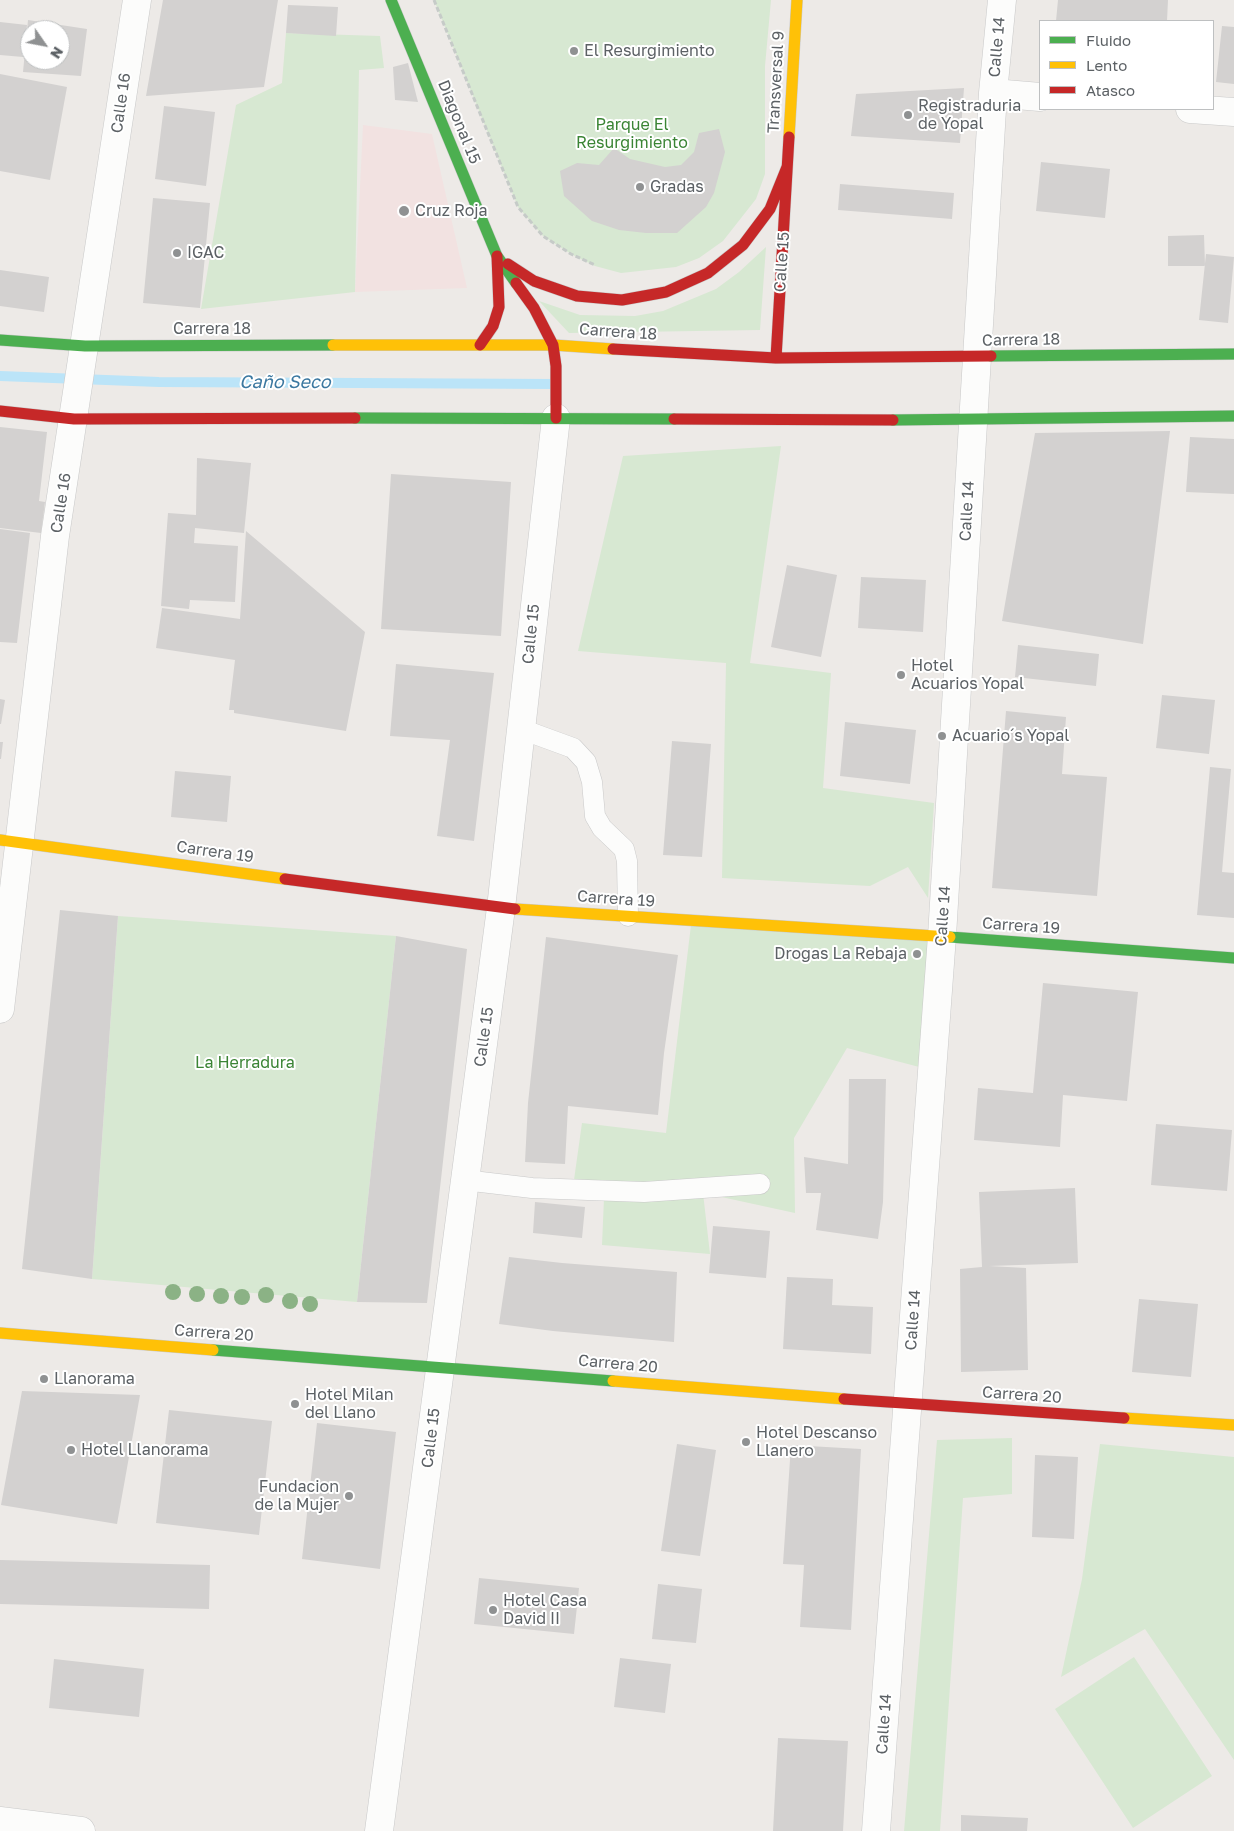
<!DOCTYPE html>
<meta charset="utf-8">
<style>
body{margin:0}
#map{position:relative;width:1234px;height:1831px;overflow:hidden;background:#edeae7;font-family:"Golos Text",sans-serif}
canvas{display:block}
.legend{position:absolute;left:1039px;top:20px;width:175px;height:90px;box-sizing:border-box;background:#fff;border:1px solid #bec0c1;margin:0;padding:6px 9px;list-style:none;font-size:15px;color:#5c6165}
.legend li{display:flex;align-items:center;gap:10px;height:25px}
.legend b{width:25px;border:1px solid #bec0c1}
.north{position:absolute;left:20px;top:20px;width:50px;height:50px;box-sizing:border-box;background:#fff;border:1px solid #bec0c1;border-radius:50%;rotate:123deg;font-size:14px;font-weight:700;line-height:20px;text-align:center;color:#5c6165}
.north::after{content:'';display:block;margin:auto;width:18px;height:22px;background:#8f9192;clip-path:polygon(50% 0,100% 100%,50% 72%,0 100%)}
</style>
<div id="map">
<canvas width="1234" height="1831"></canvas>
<ul class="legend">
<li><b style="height:6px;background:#4caf50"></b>Fluido</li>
<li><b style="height:6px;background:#ffc107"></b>Lento</li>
<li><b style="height:6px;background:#c62828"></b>Atasco</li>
</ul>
<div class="north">N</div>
</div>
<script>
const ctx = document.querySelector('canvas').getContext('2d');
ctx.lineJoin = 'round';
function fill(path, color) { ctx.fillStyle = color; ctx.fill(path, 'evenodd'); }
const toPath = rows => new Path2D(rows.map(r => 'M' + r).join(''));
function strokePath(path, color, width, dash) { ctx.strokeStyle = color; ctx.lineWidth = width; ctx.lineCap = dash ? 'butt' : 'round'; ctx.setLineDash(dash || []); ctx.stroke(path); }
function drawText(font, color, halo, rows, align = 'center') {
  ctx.font = font + ' "Golos Text",sans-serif'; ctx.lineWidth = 4; ctx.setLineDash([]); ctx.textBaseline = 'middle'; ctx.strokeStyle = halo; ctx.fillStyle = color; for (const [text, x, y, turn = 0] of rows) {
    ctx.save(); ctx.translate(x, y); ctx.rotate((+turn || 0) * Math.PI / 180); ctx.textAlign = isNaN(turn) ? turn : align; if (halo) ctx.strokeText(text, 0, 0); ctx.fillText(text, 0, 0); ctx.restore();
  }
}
const medical = toPath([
 [363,125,432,134,467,288,355,292]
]);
const green = toPath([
 [434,0,771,0,765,66,765,174,756,199,723,241,699,258,676,267,621,273,595,266,571,254,543,236,518,207],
 [286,33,380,36,384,68,359,70,355,292,201,309,236,105,282,83],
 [766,247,760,330,569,333,539,301,580,315,635,316,663,311,716,289,739,272],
 [781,446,750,663,831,673,823,788,934,803,928,898,908,867,870,886,722,878,726,663,578,651,623,456],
 [118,916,396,936,357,1302,92,1279],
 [691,925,929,937,923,1068,847,1048,794,1138,795,1213,703,1193,710,1254,602,1245,604,1198,573,1187,582,1123,666,1133],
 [1012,1438,1012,1494,963,1498,940,1831,904,1831,937,1440],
 [1100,1444,1234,1457,1234,1760,1145,1629,1061,1677,1082,1579],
 [1134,1657,1212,1776,1133,1828,1055,1709]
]);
const stream = toPath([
 [0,376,159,382,556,384]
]);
const building = toPath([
 [163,0,278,0,264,87,146,96],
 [1058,0,1168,0,1167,21,1056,21],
 [288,5,338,7,336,36,286,33],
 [28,20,87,29,81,76,23,72],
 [30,30,60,30,60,60,30,60],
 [0,22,27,25,23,57,0,55],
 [1222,26,1234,27,1234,84,1216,82],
 [408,63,418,102,395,100,393,67],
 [0,74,67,87,50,180,0,171],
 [964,88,960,143,851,136,856,94],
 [164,106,215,112,206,186,155,179],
 [719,129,725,152,714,193,706,207,677,233,646,233,619,230,592,221,564,196,560,171,577,163,599,165,614,148,630,159,665,167,681,165,694,152,699,133],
 [1041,162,1110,169,1105,218,1036,211],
 [840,184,954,193,952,219,838,210],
 [153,198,210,203,200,308,143,303],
 [1204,235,1205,266,1168,266,1168,236],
 [1206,254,1234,257,1228,323,1199,320],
 [0,270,49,277,44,312,0,306],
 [0,427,47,432,39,501,45,502,41,533,0,528],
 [1170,431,1143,644,1002,621,1035,433],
 [1190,437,1234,439,1234,494,1186,492],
 [197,458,251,463,244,533,195,528,194,543,238,546,235,602,190,600,189,609,161,606,168,513,196,515],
 [391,474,511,482,501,636,381,629],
 [0,529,30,533,17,643,0,642],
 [246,531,365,632,346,731,234,713,234,710,229,710,235,660,156,648,162,608,240,619],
 [787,565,837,575,821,657,771,647],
 [861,577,926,580,923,632,858,628],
 [1018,645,1099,654,1096,686,1015,677],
 [396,664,494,673,474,841,437,836,450,740,390,736],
 [1162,695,1215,700,1209,754,1156,748],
 [0,699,5,700,1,724,0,724],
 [1006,711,1066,717,1062,774,1107,777,1097,896,992,888],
 [845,722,916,730,910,784,840,776],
 [672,741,711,744,702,857,663,855],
 [0,742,3,742,1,759,0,759],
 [1210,767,1231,769,1222,872,1234,873,1234,918,1197,915],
 [175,771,231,776,227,822,171,817],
 [60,910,118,916,92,1279,22,1269],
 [396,936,467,949,427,1303,357,1302],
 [546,937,678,955,664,1053,658,1115,568,1106,565,1164,525,1162,528,1103],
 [1043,983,1138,992,1127,1101,1063,1095,1060,1147,974,1140,978,1088,1033,1093],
 [849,1079,886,1079,883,1202,878,1239,816,1230,821,1193,806,1193,804,1157,848,1164],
 [1156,1124,1232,1130,1227,1191,1151,1185],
 [1075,1188,1078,1263,989,1266,1026,1268,1028,1370,961,1372,960,1269,982,1267,979,1192],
 [535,1202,585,1207,582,1238,533,1233],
 [713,1226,770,1231,766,1278,709,1273],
 [509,1257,562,1263,677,1272,674,1342,553,1331,499,1324],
 [787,1277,833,1279,832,1305,873,1307,871,1354,783,1349],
 [1139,1299,1198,1304,1191,1377,1132,1372],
 [22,1391,140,1395,117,1524,1,1505],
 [169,1410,272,1421,259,1535,156,1523],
 [317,1423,396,1432,380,1569,302,1559],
 [677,1444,716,1450,700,1556,661,1551],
 [791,1445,861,1449,851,1630,800,1627,804,1565,783,1564],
 [1035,1455,1078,1457,1074,1539,1032,1537],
 [0,1560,210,1565,209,1609,0,1604],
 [479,1578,579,1588,574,1634,474,1624],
 [658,1584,702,1589,696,1643,652,1639],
 [620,1658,671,1664,665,1713,614,1707],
 [54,1659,144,1669,139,1717,49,1708],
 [778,1738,848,1741,843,1831,773,1831],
 [961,1815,1028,1818,1027,1831,961,1831]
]);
const path = toPath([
 [434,0,518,207,543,236,571,254,595,265]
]);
const lane = toPath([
 [521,729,573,748,586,762,592,782,595,816,602,828,624,849,627,861,628,916],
 [464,1180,532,1188,644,1192,760,1184]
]);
const street = toPath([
 [993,93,1040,97],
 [1190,109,1234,112],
 [0,1009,55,536,137,0],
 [0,1821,81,1831],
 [379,1831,501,908,556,418],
 [876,1831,942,936,993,93,1002,0]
]);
const fast = toPath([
 [391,0,497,256,516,283],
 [0,340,85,346,333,345],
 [991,356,1234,354],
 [355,418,674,419],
 [893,420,1234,416],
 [950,937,1234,958],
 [213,1350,613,1381]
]);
const slow = toPath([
 [789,137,797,0],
 [333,345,553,345,613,349],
 [0,840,285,879],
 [515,909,950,937],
 [0,1333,213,1350],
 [613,1381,844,1399],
 [1124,1418,1234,1425]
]);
const jam = toPath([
 [508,264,534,281,577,296,622,300,666,292,708,273,743,245,770,209,787,167],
 [516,283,534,308,553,345,556,366,556,418],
 [480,345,493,326,499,307,497,256],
 [613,349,776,358,991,356],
 [776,358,789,137],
 [0,411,74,419,355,418],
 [674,419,893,420],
 [285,879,515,909],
 [844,1399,1124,1418]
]);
const trees = [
 [173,1292],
 [197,1294],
 [266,1295],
 [221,1296],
 [242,1297],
 [290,1301],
 [310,1304]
];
const markers = [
 [574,51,5,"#8f9192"],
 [908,115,5,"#8f9192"],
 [640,187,5,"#8f9192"],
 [404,211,6,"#8f9192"],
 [177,253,5,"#8f9192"],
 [901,675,5,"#8f9192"],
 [942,736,5,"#8f9192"],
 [917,954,5,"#8f9192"],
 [44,1379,5,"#8f9192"],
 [295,1404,5,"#8f9192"],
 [746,1442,5,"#8f9192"],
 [71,1450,5,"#8f9192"],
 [349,1496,5,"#8f9192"],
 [493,1610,5,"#8f9192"]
];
const streetNames = [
 ["Calle 14",997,47,-85],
 ["Transversal 9",776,82,-87],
 ["Calle 16",121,103,-82],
 ["Diagonal 15",459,122,68],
 ["Calle 15",782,262,-86],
 ["Carrera 18",212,329],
 ["Carrera 18",618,332,4],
 ["Carrera 18",1021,340,-1],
 ["Calle 16",61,503,-81],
 ["Calle 14",967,511,-87],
 ["Calle 15",531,634,-84],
 ["Carrera 19",215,852,8],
 ["Carrera 19",616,899,4],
 ["Calle 14",943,916,-86],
 ["Carrera 19",1021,926,4],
 ["Calle 15",484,1037,-82],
 ["Calle 14",913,1320,-86],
 ["Carrera 20",214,1333,4],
 ["Carrera 20",618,1364,5],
 ["Carrera 20",1022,1395,4],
 ["Calle 15",431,1438,-83],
 ["Calle 14",884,1724,-86]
];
const poiNames = [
 ["El Resurgimiento",584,51],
 ["Registraduria",918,106],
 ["de Yopal",918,124],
 ["Gradas",650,187],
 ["Cruz Roja",415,211],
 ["IGAC",187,253],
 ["Hotel",911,666],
 ["Acuarios Yopal",911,684],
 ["Acuario´s Yopal",952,736],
 ["Drogas La Rebaja",907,954,"right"],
 ["Llanorama",54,1379],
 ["Hotel Milan",305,1395],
 ["del Llano",305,1413],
 ["Hotel Descanso",756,1433],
 ["Llanero",756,1451],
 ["Hotel Llanorama",81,1450],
 ["Fundacion",339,1487,"right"],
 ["de la Mujer",339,1505,"right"],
 ["Hotel Casa",503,1601],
 ["David II",503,1619]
];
const parkNames = [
 ["Parque El",632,125],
 ["Resurgimiento",632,143],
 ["La Herradura",245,1063]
];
const waterNames = [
 ["Caño Seco",285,382]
];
fill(medical, '#f2e2e1');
fill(green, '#d7e8d2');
strokePath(stream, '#bbe4f8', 10);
fill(building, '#d3d1d0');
strokePath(lane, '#c9c9c9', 21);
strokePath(street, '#c9c9c9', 29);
strokePath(fast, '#c9c9c9', 12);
strokePath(slow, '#c9c9c9', 12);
strokePath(jam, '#c9c9c9', 12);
strokePath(path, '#c6cbc8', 3, [5, 2.5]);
strokePath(lane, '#fcfcfb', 20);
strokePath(street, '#fcfcfb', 28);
strokePath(fast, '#4caf50', 11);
strokePath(slow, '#ffc107', 11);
strokePath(jam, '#c62828', 11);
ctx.fillStyle = '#8bb285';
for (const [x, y] of trees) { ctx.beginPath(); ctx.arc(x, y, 8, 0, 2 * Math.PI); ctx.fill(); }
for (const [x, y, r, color] of markers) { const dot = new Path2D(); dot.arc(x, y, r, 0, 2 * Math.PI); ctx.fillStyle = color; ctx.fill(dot); strokePath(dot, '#fff', 2); }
drawText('16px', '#5c6165', '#fff', streetNames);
drawText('16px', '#5c6165', '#fff', poiNames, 'left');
drawText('16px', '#3a8434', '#fff', parkNames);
drawText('italic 18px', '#3b78a0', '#fff', waterNames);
</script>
